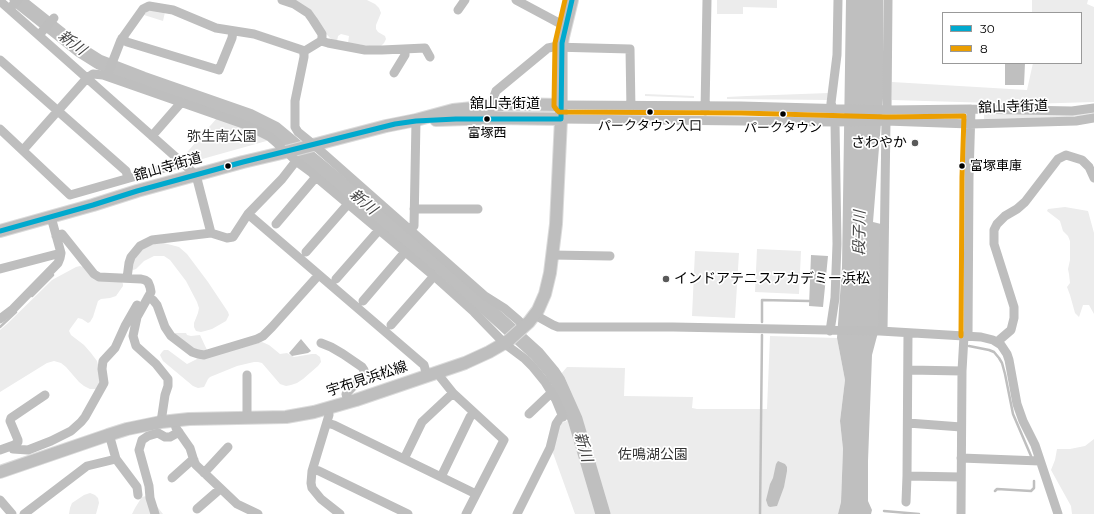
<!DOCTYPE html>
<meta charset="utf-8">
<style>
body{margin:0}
#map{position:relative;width:1094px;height:514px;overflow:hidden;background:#fff;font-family:Montserrat,sans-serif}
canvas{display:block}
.legend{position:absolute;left:942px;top:12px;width:140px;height:52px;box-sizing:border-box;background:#fff;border:1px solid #999;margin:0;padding:5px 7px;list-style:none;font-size:12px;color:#000}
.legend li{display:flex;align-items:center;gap:8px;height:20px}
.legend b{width:20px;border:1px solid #999}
</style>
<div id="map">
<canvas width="1094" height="514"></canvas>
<ul class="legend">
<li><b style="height:5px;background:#00a9ce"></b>30</li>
<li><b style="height:5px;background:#eb9e00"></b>8</li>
</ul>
</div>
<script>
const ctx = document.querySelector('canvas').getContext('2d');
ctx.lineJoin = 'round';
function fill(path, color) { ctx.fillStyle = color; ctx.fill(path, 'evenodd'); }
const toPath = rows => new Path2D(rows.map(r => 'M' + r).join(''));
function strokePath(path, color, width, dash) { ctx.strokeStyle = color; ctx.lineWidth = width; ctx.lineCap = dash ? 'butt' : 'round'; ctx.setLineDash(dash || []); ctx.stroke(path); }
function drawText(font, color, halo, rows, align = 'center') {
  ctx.font = font + ' Montserrat,"Noto Sans JP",sans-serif'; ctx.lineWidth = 3.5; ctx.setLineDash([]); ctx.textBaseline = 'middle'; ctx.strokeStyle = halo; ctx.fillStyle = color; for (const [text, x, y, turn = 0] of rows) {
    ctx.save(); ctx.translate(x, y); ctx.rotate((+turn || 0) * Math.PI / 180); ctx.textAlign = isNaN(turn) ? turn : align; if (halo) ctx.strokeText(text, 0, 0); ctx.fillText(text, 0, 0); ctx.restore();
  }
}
const green = toPath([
 [294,0,367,0,375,4,379,8,381,13,376,25,376,29,378,32,385,36,386,39,384,43,381,46,377,47,348,43,349,36,341,34,338,36,337,41,336,42,330,38],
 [717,0,777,0,777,8,743,7,743,14,717,14],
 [1032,0,1088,0,1087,4,1094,7,1094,102,1027,104,892,100,892,82,1027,90,1033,63,1081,63,1081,13,1032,13],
 [148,10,165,12,163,21,144,15],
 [829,93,828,100,727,99,727,97,747,96],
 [645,94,694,96,694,98,645,96],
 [764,110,798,113,887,114,915,116,915,118,881,116,782,115,764,113],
 [1094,112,1094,115,1077,117,984,119,984,114],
 [217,118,245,128,270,140,188,163,182,158],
 [1065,207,1088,211,1094,233,1094,330,1094,314,1089,305,1083,305,1079,317,1075,313,1070,295,1067,287,1070,283,1069,274,1068,269,1070,260,1070,241,1068,236,1063,231,1060,221,1047,211,1048,209],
 [160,242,179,247,187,254,208,282,228,312,229,315,226,321,212,329,205,331,201,332,196,331,194,327,194,323,198,313,199,308,197,302,186,281,170,260,164,256,154,256,144,261,136,269,133,270,132,269,132,264,142,248],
 [757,249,801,251,799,294,755,292],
 [695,251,739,253,735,318,692,316],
 [80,266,122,282,123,284,123,286,116,296,110,298,101,299,98,301,93,317,90,322,88,323,82,319,78,318,70,329,69,331,71,335,84,345,91,353,97,361,102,379,96,389,90,389,84,386,79,382,66,367,61,363,54,361,47,363,0,392,0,330,7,324,52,280,76,267],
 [173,333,186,333,187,335,191,336,200,335,207,350,204,351,193,349],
 [770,336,837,338,845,380,840,421,843,449,841,502,838,514,603,514,592,454,581,415,561,374,567,367,625,368,624,396,693,397,692,408,697,409,767,409],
 [262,342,269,345,280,354,287,353,294,357,312,354,316,354,320,357,321,362,318,366,303,379,297,383,291,385,286,386,280,384,262,363,258,362,254,362,237,366,210,377,208,379,204,387,198,388,193,386,163,361,160,355,162,352,164,350,168,350,187,364,197,359],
 [572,419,596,514,575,514,553,453,559,425,562,423],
 [1094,439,1094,514,1072,514,1071,506,1051,470,1055,460,1057,449,1070,449,1085,446],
 [90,493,95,495,98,498,99,503,96,514,69,514,70,508,72,503,84,495],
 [146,496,152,500,163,514,132,514,135,508,140,500,142,497]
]);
const water = toPath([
 [846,0,883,0,883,98,873,222,881,224,881,321,872,355,868,461,868,501,872,510,871,514,838,514,841,502,843,449,840,421,845,380,837,338,842,267],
 [1005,63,1025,63,1024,85,1005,85],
 [811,255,828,256,823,307,809,306],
 [301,339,311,351,308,353,292,356,289,353],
 [778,461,785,464,787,467,787,471,784,487,777,506,770,507,768,506,766,500,770,484,773,478,776,464]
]);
const stream = toPath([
 [281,143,290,140],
 [32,296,53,275],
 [762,322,762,300,809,301],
 [0,327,16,312],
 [969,346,989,350,994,352,999,358,1002,363,1005,374,1013,414,1031,456],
 [995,491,997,489,1031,491,1034,488,1034,481],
 [884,511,919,514],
 [760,514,762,335]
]);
const river = toPath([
 [17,0,80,50,99,62,143,79,249,116,275,129,441,267,537,354,552,372,558,381,575,419,603,514]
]);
const minor = toPath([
 [282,0,294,4,308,13,313,20,322,34,322,38,321,41,303,52],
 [516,0,559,23,566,24],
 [0,1,196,175,211,233],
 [9,9,18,0],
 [458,10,465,0],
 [39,35,54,18],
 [122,38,127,42,219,70,232,38,233,31],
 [321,41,328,43,365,50,382,50,425,48,430,57],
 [0,60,126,171,128,178],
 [394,73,405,55,405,50],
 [107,76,121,40,143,9,149,6,173,10,216,28,254,34,302,50,304,53,304,57,295,101,295,127,298,132,314,145,485,296,504,308,518,320,524,326],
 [561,105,741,106,887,110,971,109,1072,111,1094,108],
 [494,106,493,99,496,91,548,48,553,47,630,49,631,110],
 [833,109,831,103,837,55,838,0],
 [887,110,888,0],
 [705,111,707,0],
 [561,119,835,122,886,121,970,124,1076,121,1094,118],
 [0,129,70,195,182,163],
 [152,136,179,105,180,102],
 [23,150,87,78,93,74,103,75,246,125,270,137,278,144,281,148,282,153],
 [290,151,291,156,296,161,311,172,316,177,434,276,474,312,505,344,525,359,532,366,545,382,556,400,563,417,560,418,556,424,550,448,517,514],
 [414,209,478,209],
 [248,214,424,365,427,376],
 [276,224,316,177],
 [410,230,414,226,416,121],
 [56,236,62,234,94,274,99,277,141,279,145,280,148,282,150,287,151,292,137,317,133,336,136,346,156,364,168,379,168,386,165,395,161,422],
 [306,252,348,204],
 [552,255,610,256],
 [0,269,61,253],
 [127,278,129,263,131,257,140,246,152,240,211,233,227,238,233,237,248,214,282,179,296,161],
 [336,279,379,230],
 [148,297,153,300,157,305,165,327,171,336,192,352,198,354,204,355,257,339,263,336,272,327,316,278],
 [363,301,405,252],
 [535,315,553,325,558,327,673,327,880,331,964,336,981,337,993,340,1001,345,1007,354,1009,360,1017,404,1023,421,1035,445,1058,514],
 [0,319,13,309,58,263,60,258,61,253,51,217],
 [391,325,434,276],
 [830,331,835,298,837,244,835,122],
 [883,331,886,121],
 [968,336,969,177,971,109],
 [997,342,1011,330,1014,318,1014,307,994,244,994,230,997,224,1005,216,1017,209,1025,202,1058,159,1066,155,1082,160,1089,167,1094,178],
 [321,343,331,347,343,354,362,367,364,370,364,374,362,377,346,394,348,402],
 [909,370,962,371],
 [439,372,441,378,453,393,504,440,466,514],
 [327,408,329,415,312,471,311,483,312,488,321,499,340,514],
 [529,414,549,395,552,393],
 [247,417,247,375],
 [174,420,176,428,190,448,194,461,196,465,237,504,258,514],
 [327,423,334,425,476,494],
 [908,423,961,427],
 [109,434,116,459,137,487,138,495],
 [12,446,13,449,28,450,51,441,71,431,81,422,85,417,104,383,102,369,103,361,115,348,125,326,137,305],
 [0,450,14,445,18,442,18,440,10,421,11,418,45,395],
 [961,458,1040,461],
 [404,459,422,422,453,393],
 [313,469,319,471,408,514],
 [204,473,228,447],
 [907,476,961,477],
 [441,477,470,417,474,413],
 [172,478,191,461,194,460],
 [0,500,12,514],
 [906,502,907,476,908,333],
 [197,509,220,489],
 [24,514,87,466,116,459],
 [155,514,150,498,149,486,139,450,142,440,148,436,158,433,165,437,170,437,179,432],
 [961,514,962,371,964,336]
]);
const major = toPath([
 [436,120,495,118,561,119],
 [0,231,93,205,137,191,243,162,290,151,386,126,416,120,453,110,512,104,561,105],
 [0,472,108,435,127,429,161,422,189,419,286,417,314,412,356,400,465,363,489,352,508,341,529,322,538,310,545,294,550,273,556,224,561,119,561,49,563,37,572,0]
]);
const bus1 = toPath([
 [0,231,93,205,137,191,243,162,395,124,416,121,456,119,561,119,562,43,572,0]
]);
const bus2 = toPath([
 [565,0,555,43,554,106,556,109,559,112,741,113,887,117,964,116,962,177,961,336]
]);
const markers = [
 [650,112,3.5,"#000"],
 [783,114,3.5,"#000"],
 [487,119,3.5,"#000"],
 [915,143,4,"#595959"],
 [228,166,3.5,"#000"],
 [962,166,3.5,"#000"],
 [666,279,4,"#595959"]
];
const busNames = [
 ["パークタウン入口",650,126],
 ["パークタウン",783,128],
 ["富塚西",487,133],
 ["富塚車庫",970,166,"left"]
];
const streetNames = [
 ["舘山寺街道",505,104],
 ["舘山寺街道",1013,107,-2],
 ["舘山寺街道",168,167,-16],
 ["宇布見浜松線",367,379,-18]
];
const parkNames = [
 ["弥生南公園",222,137],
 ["佐鳴湖公園",653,455]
];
const poiNames = [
 ["さわやか",907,143],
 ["インドアテニスアカデミー浜松",674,279,"left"]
];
const waterNames = [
 ["新川",72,43,37],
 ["新川",363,202,40],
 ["段子川",860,233,-89],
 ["新川",583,447,74]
];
fill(green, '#ececec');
fill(water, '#bfbfbf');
strokePath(stream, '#bfbfbf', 2.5);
strokePath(river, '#bfbfbf', 15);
strokePath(major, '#dbdbdb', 14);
strokePath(minor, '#bebebe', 9);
strokePath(major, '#bebebe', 12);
strokePath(bus1, '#00a9ce', 5);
strokePath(bus2, '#eb9e00', 5);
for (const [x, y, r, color] of markers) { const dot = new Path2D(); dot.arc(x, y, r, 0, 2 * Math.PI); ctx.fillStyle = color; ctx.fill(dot); strokePath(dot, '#fff', 1.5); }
drawText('13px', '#000', '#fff', busNames);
drawText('14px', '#000', '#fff', streetNames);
drawText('14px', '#333', '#fff', parkNames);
drawText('14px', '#000', '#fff', poiNames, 'right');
drawText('italic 15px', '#444', '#fff', waterNames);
</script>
